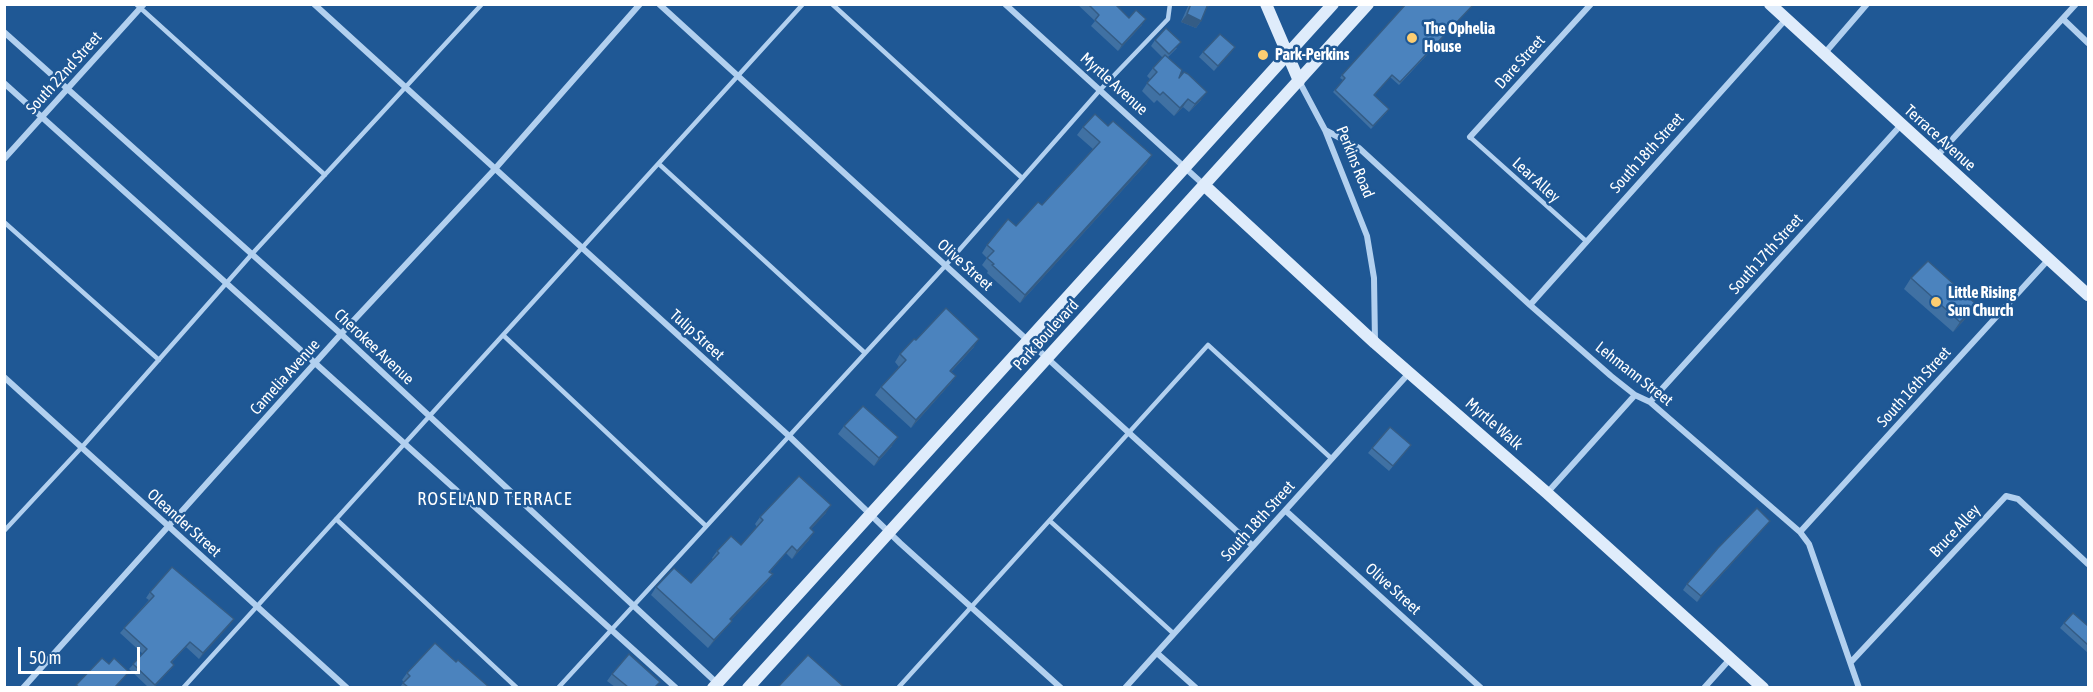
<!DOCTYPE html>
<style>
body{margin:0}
#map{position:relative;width:2093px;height:692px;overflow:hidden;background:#1f5895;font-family:"Asap Condensed",sans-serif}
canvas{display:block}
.frame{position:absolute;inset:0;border:6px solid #fff;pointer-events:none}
.scale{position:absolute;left:18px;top:647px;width:122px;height:27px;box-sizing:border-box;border:3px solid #fff;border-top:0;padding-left:8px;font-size:18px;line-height:21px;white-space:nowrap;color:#fff;-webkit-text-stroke:4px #1f5895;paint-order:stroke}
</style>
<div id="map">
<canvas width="2093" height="692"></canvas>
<div class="frame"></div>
<div class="scale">50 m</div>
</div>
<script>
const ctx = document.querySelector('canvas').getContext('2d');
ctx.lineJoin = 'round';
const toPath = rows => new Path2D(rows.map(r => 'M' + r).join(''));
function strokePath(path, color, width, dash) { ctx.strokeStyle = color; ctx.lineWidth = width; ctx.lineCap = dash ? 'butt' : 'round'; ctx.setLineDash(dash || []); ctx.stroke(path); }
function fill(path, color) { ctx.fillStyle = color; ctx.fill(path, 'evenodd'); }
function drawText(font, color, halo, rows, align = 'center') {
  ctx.font = font + ' "Asap Condensed",sans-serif'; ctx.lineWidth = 5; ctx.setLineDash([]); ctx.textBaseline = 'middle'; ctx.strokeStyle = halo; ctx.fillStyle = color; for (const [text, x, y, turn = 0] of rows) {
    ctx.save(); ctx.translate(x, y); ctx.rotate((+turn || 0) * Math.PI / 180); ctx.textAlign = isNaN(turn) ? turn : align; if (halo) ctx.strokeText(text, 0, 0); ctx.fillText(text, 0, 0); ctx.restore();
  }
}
const lane = toPath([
 [136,4,325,175],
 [832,4,1022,178],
 [1470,137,1586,241],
 [659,164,865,353],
 [4,222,159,360],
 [503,335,706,526],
 [336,519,517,688],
 [1050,521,1174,634],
 [4,531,82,447,252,254,482,4],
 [183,688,803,4],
 [558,688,946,265,1100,90,1168,19,1170,4],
 [898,688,1208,345,1332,459]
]);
const street = toPath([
 [314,4,789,436,900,543,1061,688],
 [659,4,1253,546],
 [1005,4,1204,185],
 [2063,19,2088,43],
 [4,32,341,334,719,685],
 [1824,54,1867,4],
 [1299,81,1325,130,1367,236,1374,278,1375,342],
 [4,83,676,688],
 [1325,130,1359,148,1530,305,1611,376,1635,395,1650,402,1800,532,1809,544,1859,688],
 [1470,137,1591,4],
 [1937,156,2076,4],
 [4,159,144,4],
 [1530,305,1786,19],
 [4,377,347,688],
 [1650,402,1901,125],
 [1547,493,1635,395],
 [1286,511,1481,688],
 [1800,532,2049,259],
 [1157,653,1196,688],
 [1851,662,2006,496,2018,499,2088,564],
 [23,688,341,334,494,170,640,4],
 [1125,688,1410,372],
 [1704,688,1730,659]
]);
const secondary = toPath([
 [1266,4,1299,81],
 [1770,4,2088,295],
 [1204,185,1375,343,1547,493,1763,688],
 [713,688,1333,4],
 [748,688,1368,4]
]);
const wall = toPath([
 [1077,4,1115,4,1129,18,1142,25,1118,51,1091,26,1095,21],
 [1189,4,1213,4,1207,7,1201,21,1196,28,1181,22],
 [1474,4,1399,85,1390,77,1374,96,1387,112,1371,129,1333,92,1343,80,1340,78,1342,75],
 [1155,40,1177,48,1168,57,1179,78,1201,100,1189,112,1183,107,1174,116,1157,100,1154,103,1142,91,1150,79,1147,76,1153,68,1163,58,1151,46],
 [1235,47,1214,71,1199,57,1203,52],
 [1083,127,1147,163,1020,303,987,273,988,271,982,265,987,258,982,253,987,245,1016,226,1042,205,1093,149,1077,135],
 [1911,278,1976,304,1969,315,1953,332,1904,289],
 [916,340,974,347,951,372,956,376,950,384,911,428,875,395,881,387,899,367,895,362,900,354],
 [844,426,892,446,874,466,838,434],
 [1411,445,1389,471,1368,453,1372,448],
 [826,513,811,529,809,540,792,559,786,553,770,572,773,574,767,582,731,620,732,621,726,628,708,648,651,595,656,587,691,583,713,559,712,558,717,551,741,545,757,527,755,524,760,517],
 [1766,526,1697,602,1683,590,1687,584],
 [150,592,234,619,199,659,186,647,172,662,174,665,170,670,154,687,148,687,129,669,143,654,120,633,149,600,146,598],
 [2064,623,2088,626,2088,653,2060,628],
 [456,662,489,687,400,687,404,682,402,680,407,673],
 [612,674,656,687,615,687,607,681]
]);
const shadedWall = toPath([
 [1187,14,1201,21,1196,28,1181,22],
 [1146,19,1142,25,1118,51,1122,45],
 [1235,47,1231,53,1214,71,1218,66],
 [1207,92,1201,100,1189,112,1195,104],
 [1188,99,1183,107,1174,116,1180,108],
 [1152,155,1147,163,1020,303,1025,295],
 [1976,304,1969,315,1953,332,1960,322],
 [979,339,974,347,944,379,950,371],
 [956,376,950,384,911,428,916,420],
 [898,437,892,446,874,466,879,458],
 [831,505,826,513,805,536,810,528],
 [1770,521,1766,526,1697,602,1701,596],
 [814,532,809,540,792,559,797,551],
 [773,574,767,582,725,627,730,619],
 [234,619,230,625,199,659,203,653],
 [732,621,726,628,708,648,714,640]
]);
const building = toPath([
 [1088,4,1115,4,1129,18,1136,10,1146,19,1122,45,1095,20,1099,15,1088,4],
 [1191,4,1208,4,1201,21,1187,14,1191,4],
 [1406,4,1474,4,1400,82,1392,75,1374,95,1389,109,1373,126,1335,90,1345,78,1342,75,1406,4],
 [1166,28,1181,42,1169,54,1155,40,1166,28],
 [1220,34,1235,47,1218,66,1203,52,1220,34],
 [1165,55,1182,70,1179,78,1184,72,1188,74,1207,92,1195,104,1188,99,1180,108,1163,92,1160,95,1147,83,1157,72,1153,68,1165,55],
 [1095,114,1108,126,1113,121,1152,155,1025,295,992,265,994,264,987,258,994,251,987,245,1008,219,1016,226,1038,202,1042,205,1100,142,1083,127,1095,114],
 [1928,261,1976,304,1960,322,1911,278,1928,261],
 [946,308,979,339,950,371,956,376,916,420,881,387,906,360,900,354,914,339,916,340,946,308],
 [863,406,898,437,879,458,844,426,863,406],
 [1390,427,1411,445,1393,466,1372,448,1390,427],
 [799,476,831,505,810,528,814,532,797,551,792,546,769,572,773,574,730,619,732,621,714,640,656,587,674,568,691,583,719,553,717,551,731,536,741,545,763,520,760,517,799,476],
 [1757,508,1770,521,1701,596,1687,584,1718,548,1757,508],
 [172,567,234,619,203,653,190,642,171,662,174,665,155,685,133,664,147,649,124,628,154,596,150,592,172,567],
 [2073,613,2088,626,2088,645,2064,623,2073,613],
 [435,643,456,662,458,660,489,687,408,687,403,683,410,676,407,673,435,643],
 [629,654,660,682,655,687,628,687,612,674,629,654],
 [808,655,844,687,778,687,808,655],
 [102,658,109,664,114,658,129,672,115,687,79,687,76,685,102,658]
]);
const markers = [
 [1412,38,6,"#fdce72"],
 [1263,55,6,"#fdce72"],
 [1936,302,6,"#fdce72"]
];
const poiNames = [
 ["The Ophelia",1424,29],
 ["House",1424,47],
 ["Park-Perkins",1275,55],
 ["Little Rising",1948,293],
 ["Sun Church",1948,311]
];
const streetNames = [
 ["Dare Street",1520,62,-48],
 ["South 22nd Street",64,73,-48],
 ["Myrtle Avenue",1114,84,42],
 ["Terrace Avenue",1940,138,42],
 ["South 18th Street",1647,153,-48],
 ["Perkins Road",1355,162,68],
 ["Lear Alley",1536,180,42],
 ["South 17th Street",1766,254,-48],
 ["Olive Street",965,265,42],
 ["Tulip Street",697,335,42],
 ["Park Boulevard",1046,335,-48],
 ["Cherokee Avenue",374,347,43],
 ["Lehmann Street",1634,374,38],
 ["Camelia Avenue",285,377,-48],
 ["South 16th Street",1914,387,-48],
 ["Myrtle Walk",1494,424,41],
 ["South 18th Street",1258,521,-48],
 ["Oleander Street",184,523,42],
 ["Bruce Alley",1955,531,-47],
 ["Olive Street",1393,589,42]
];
const neighbourhoodNames = [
 ["ROSELAND TERRACE",495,499]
];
strokePath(lane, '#b2d0ef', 4.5);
strokePath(street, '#b2d0ef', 6);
strokePath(secondary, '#dfecfb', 12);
fill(wall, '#4071a3');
fill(shadedWall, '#345c85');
fill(building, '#4b83be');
strokePath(building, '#345c85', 1.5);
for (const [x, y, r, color] of markers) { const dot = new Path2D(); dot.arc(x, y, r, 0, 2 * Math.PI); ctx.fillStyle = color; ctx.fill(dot); strokePath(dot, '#1f5895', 2); }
drawText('bold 16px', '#fff', '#1f5895', poiNames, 'left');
drawText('16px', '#fff', '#1f5895', streetNames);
ctx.letterSpacing = '1.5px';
drawText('18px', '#fff', '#1f5895', neighbourhoodNames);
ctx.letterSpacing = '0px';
</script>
